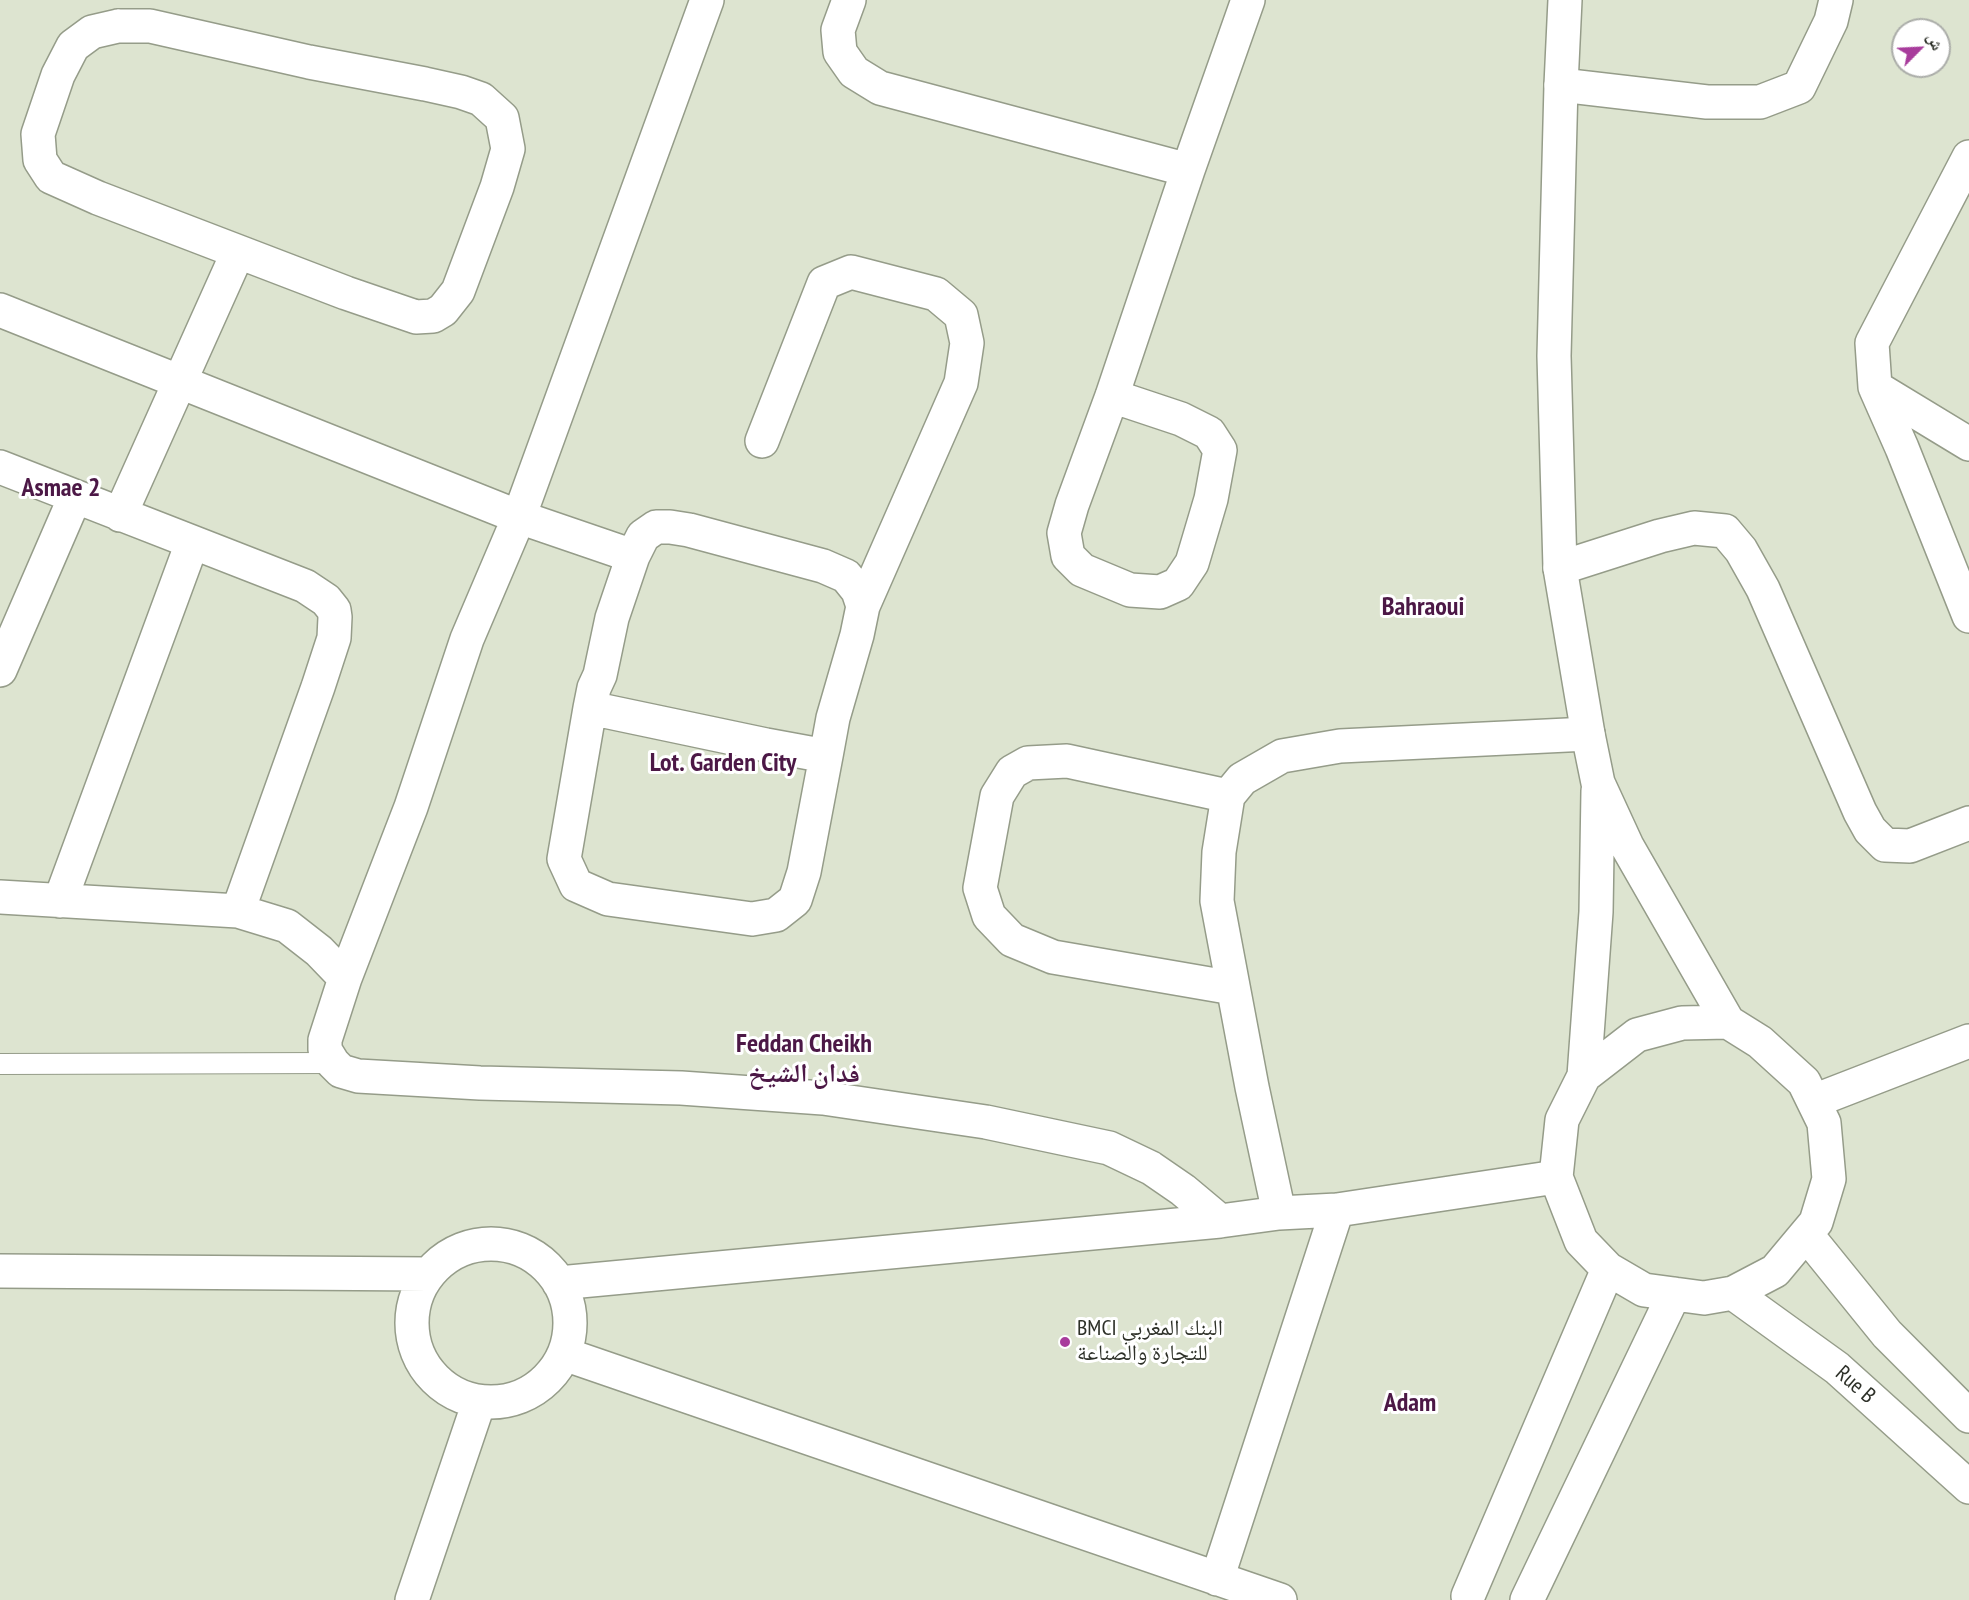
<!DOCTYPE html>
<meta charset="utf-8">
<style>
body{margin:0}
#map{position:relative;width:1969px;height:1600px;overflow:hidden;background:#dde4d0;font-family:"PT Sans Narrow","Noto Naskh Arabic",sans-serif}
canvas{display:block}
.north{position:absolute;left:1891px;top:18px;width:60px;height:60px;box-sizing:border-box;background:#fff;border:2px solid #abada9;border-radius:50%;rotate:66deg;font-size:16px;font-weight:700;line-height:24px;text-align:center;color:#2e3129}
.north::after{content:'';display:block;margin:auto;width:21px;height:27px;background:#a83c9c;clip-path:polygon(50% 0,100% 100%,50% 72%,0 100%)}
</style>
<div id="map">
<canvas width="1969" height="1600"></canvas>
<div class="north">ش</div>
</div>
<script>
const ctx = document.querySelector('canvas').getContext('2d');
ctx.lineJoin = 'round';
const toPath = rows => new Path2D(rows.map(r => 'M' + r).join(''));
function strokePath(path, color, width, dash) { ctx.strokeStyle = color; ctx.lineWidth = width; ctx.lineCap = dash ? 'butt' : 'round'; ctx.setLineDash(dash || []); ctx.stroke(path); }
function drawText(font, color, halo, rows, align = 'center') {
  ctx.font = font + ' "PT Sans Narrow","Noto Naskh Arabic",sans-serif'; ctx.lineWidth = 6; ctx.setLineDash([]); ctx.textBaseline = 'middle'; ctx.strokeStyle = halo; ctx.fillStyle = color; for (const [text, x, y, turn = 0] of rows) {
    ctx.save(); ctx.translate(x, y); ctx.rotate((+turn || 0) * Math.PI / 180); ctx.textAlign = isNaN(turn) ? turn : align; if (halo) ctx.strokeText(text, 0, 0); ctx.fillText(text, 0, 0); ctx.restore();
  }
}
const lane = toPath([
 [0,1064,333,1063]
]);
const street = toPath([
 [707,0,519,517,467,639,411,807,345,978,325,1040,325,1050,333,1063,341,1071,358,1076,480,1083,681,1088,823,1098,986,1122,1109,1148,1151,1168,1183,1190,1220,1221],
 [849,0,838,30,840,52,854,72,880,88,1188,170],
 [118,26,150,26,309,62,425,84,461,92,481,99,502,118,508,149,497,187,458,291,443,310,433,316,416,317,346,293,98,198,51,177,40,160,38,134,58,75,73,46,92,32,118,26],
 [1561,85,1707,102,1760,102,1799,87,1831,21,1836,0],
 [1969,157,1872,343,1875,387,1902,448,1969,616],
 [0,310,519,517,633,556],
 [1875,387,1969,444],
 [1112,396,1181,419,1209,433,1220,450,1211,499,1192,563,1178,584,1160,592,1130,590,1082,570,1068,556,1064,533,1072,505,1112,396,1188,170,1248,0],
 [762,441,824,283,851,272,936,294,961,315,967,343,961,383,863,606],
 [0,467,305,586,326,600,334,610,335,617,334,638,318,687,238,911],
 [120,515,238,252],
 [1560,568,1660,536,1694,528,1725,531,1741,550,1763,589,1860,812,1870,830,1885,845,1910,846,1969,823],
 [0,670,75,497],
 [590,708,766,745,826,756,833,718,857,635,863,606,858,591,846,576,823,566,689,530,670,527,656,527,643,536,633,556,612,618,600,675,594,688,590,708,564,859,576,885,608,899,752,919,776,915,795,900,804,872,826,756],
 [1228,796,1067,761,1028,763,1012,772,997,796,980,888,989,916,1012,940,1053,957,1233,988],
 [0,897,238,911,287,926,319,951,345,978],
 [60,901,192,543],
 [1814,1101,1969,1041],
 [1279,1213,1252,1087,1217,901,1219,852,1228,796,1242,779,1282,756,1340,746,1588,734],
 '412 1323a79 79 0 1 1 158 0a79 79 0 1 1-158 0Z',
 [0,1271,428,1274],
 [559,1283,1220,1221,1279,1213,1337,1210,1556,1177],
 [564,1354,1280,1600],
 [1217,1579,1337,1210],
 [412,1600,479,1402]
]);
const secondary = toPath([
 [1565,0,1561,85,1554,356,1560,568,1588,734,1598,783,1627,846,1728,1022],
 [1728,1022,1760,1042,1804,1082,1824,1123,1829,1179,1816,1222,1775,1271,1733,1293,1704,1298,1644,1290,1608,1269,1581,1241,1556,1177,1562,1120,1584,1076,1637,1035,1682,1023,1728,1022],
 [1584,1076,1596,912,1598,791],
 [1806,1234,1887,1334,1969,1416],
 [1733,1293,1837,1368,1969,1487],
 [1468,1596,1608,1269],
 [1527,1600,1674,1294]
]);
const markers = [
 [1065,1342,6,"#a83c9c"]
];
const poiNames = [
 ["BMCI البنك المغربي",1077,1329],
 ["للتجارة والصناعة",1077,1354]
];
const streetNames = [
 ["Rue B",1855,1385,41]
];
const quarterNames = [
 ["Asmae 2",61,489],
 ["Bahraoui",1423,608],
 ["Lot. Garden City",723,764],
 ["Feddan Cheikh",804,1045],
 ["فدان الشيخ",804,1075],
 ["Adam",1410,1404]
];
strokePath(lane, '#959c89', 22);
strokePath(street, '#959c89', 36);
strokePath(secondary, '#959c89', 36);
strokePath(lane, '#fff', 20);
strokePath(street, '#fff', 33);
strokePath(secondary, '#fff', 33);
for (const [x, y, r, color] of markers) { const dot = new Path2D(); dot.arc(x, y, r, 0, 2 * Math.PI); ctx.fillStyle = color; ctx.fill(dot); strokePath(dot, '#fff', 2); }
drawText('22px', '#2e3129', '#fff', poiNames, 'left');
drawText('22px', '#2e3129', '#fff', streetNames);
drawText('bold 26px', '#4c1846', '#fff', quarterNames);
</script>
